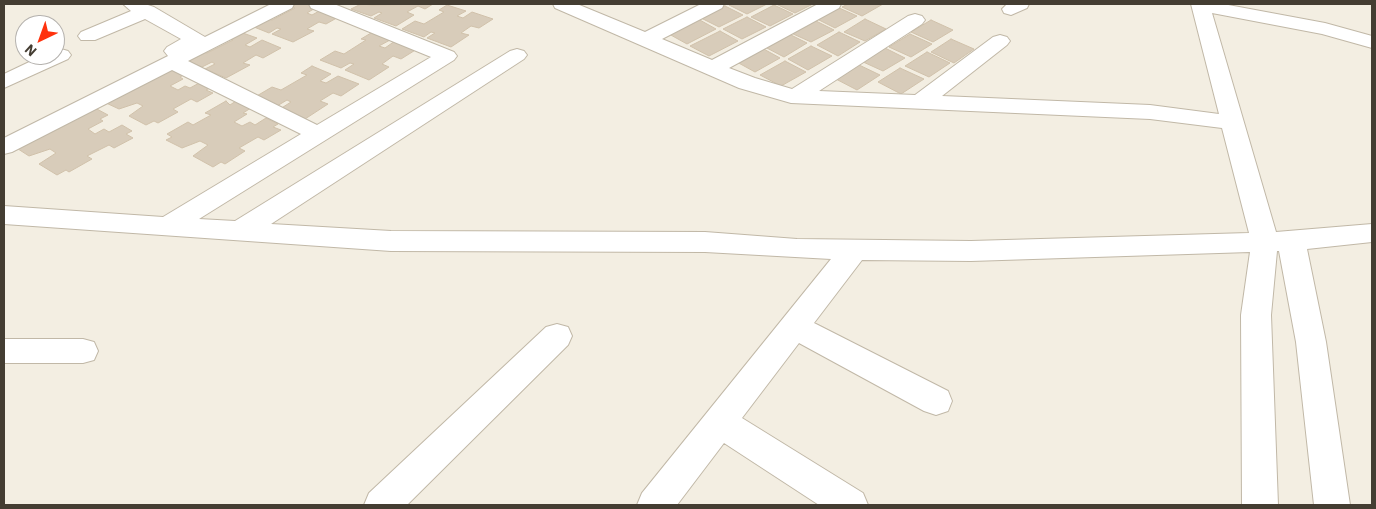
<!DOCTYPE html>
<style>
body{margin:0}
#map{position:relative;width:1376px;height:509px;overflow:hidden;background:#f3eee2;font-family:"IBM Plex Sans",sans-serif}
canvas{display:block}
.frame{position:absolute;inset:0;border:5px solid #443d32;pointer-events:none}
.north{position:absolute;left:15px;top:15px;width:50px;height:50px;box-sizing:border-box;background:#fff;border:1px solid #b4b1ad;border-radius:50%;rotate:222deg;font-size:14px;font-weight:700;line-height:20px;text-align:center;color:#443d32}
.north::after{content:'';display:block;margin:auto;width:18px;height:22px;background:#ff320d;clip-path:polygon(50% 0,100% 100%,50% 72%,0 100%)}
</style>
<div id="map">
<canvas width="1376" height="509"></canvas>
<div class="frame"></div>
<div class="north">N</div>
</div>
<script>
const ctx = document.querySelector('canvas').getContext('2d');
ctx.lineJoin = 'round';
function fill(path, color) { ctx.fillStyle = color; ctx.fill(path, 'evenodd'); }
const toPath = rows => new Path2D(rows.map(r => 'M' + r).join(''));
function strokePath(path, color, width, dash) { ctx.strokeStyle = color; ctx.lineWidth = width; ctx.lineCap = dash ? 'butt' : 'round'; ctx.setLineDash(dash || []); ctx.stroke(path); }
const building = toPath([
 [296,4,308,4,317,7,307,13,312,15,323,9,342,15,326,24,319,22,307,29,314,31,293,42,272,34,281,29,277,28,269,33,249,25,265,17,272,20,295,8,291,6,296,4],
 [361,4,372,5,433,4,425,9,418,6,407,12,414,15,396,26,374,18,382,13,379,12,371,16,351,9,361,4],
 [732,4,767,4,747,14,729,5,732,4],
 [776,4,813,4,795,13,776,4],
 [848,4,883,4,862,16,842,7,848,4],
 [447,5,466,11,457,16,463,18,472,12,493,19,479,28,471,26,461,33,469,35,451,47,427,38,435,33,431,32,424,37,402,29,415,21,424,24,444,12,439,10,447,5],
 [774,5,793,14,770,26,751,17,774,5],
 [725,6,743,15,719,27,701,18,725,6],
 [837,7,857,16,835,28,815,18,837,7],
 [747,17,766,27,742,39,723,29,747,17],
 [698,19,716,29,687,44,669,34,698,19],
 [865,19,886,29,865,41,844,32,865,19],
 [814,20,834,30,811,42,791,33,814,20],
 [931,20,953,30,933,42,911,32,931,20],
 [720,31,738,41,709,56,690,46,720,31],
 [240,32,257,38,245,45,250,47,262,40,281,48,263,58,256,55,243,63,250,65,226,78,205,69,215,64,212,62,202,67,182,59,199,50,207,53,233,40,228,38,240,32],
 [839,32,860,42,838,56,817,45,839,32],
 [371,33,390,40,379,46,385,48,395,41,417,49,401,59,393,56,382,64,389,67,369,80,345,70,354,64,350,63,341,68,320,60,335,51,344,54,366,40,361,39,371,33],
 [787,33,807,43,784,57,763,46,787,33],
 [910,34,932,44,911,57,889,47,910,34],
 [951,39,974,49,954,63,931,52,951,39],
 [811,46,832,56,808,70,788,59,811,46],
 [760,47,780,58,755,72,735,61,760,47],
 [883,47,905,58,883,71,861,61,883,47],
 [927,52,950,63,929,77,905,66,927,52],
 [785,61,806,72,781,86,760,75,785,61],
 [857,64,880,75,857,90,834,78,857,64],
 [312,66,331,74,320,81,326,83,338,76,359,84,341,96,333,93,320,101,328,104,305,119,280,109,291,102,287,100,277,106,255,97,272,87,281,90,307,75,301,73,312,66],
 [174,67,187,73,180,77,183,79,170,86,178,90,185,86,190,88,201,82,212,87,206,90,213,93,197,102,191,99,173,109,178,112,158,123,154,121,146,125,129,116,143,106,137,103,119,109,104,102,174,67],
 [900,68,924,79,901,94,878,82,900,68],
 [226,101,230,105,236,101,251,108,243,113,247,114,234,122,242,126,250,122,255,125,266,118,278,124,273,127,281,130,264,140,258,137,239,148,245,151,225,164,221,162,213,167,193,156,208,145,200,141,182,148,166,140,172,137,167,134,188,122,193,125,211,115,205,113,226,101],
 [95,108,108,115,100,119,103,121,88,129,95,134,104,129,109,132,122,125,132,131,126,134,133,138,114,148,109,145,87,156,92,159,69,172,66,170,57,175,39,164,56,153,50,149,29,156,15,147,95,108]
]);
const minor = toPath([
 [123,4,145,4,154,7,205,37,271,4,294,4,292,8,188,61,317,125,431,57,311,8,309,4,334,4,454,52,457,56,454,60,199,219,235,221,510,51,517,49,524,51,527,55,524,59,271,224,391,231,705,232,797,239,971,241,1249,233,1222,128,1150,119,791,103,739,88,555,8,553,4,577,4,645,32,701,4,724,4,722,8,662,39,712,60,818,4,841,4,839,8,729,68,755,78,792,89,908,16,915,14,922,16,925,20,922,24,819,91,915,95,993,37,1000,35,1007,37,1010,41,1007,45,942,96,1150,105,1219,114,1191,4,1223,4,1325,23,1372,36,1372,48,1322,34,1212,13,1276,232,1372,224,1372,242,1307,249,1326,342,1350,505,1314,505,1296,342,1279,251,1277,251,1271,315,1278,505,1242,505,1241,315,1250,252,971,261,862,260,814,323,948,391,952,401,948,411,936,415,924,411,799,343,742,418,863,493,868,505,819,505,724,443,677,505,637,505,642,493,831,259,705,252,391,251,4,224,4,206,163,217,301,134,172,70,12,152,4,154,4,138,168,56,164,51,167,47,181,39,145,19,95,40,81,40,78,36,81,32,131,11,123,4],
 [1007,4,1029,4,1027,8,1011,15,1004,13,1002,9,1007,4],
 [61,49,68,51,71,55,68,59,4,88,4,74,44,55,55,55,55,50,61,49],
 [557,324,568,327,572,336,568,345,407,505,364,505,369,493,546,327,557,324],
 [4,339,83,339,94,342,98,351,94,360,83,363,4,363,4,339]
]);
fill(building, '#d8ccba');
strokePath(building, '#d0c1aa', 1);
strokePath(minor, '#c1b8a7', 2);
fill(minor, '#fff');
</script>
